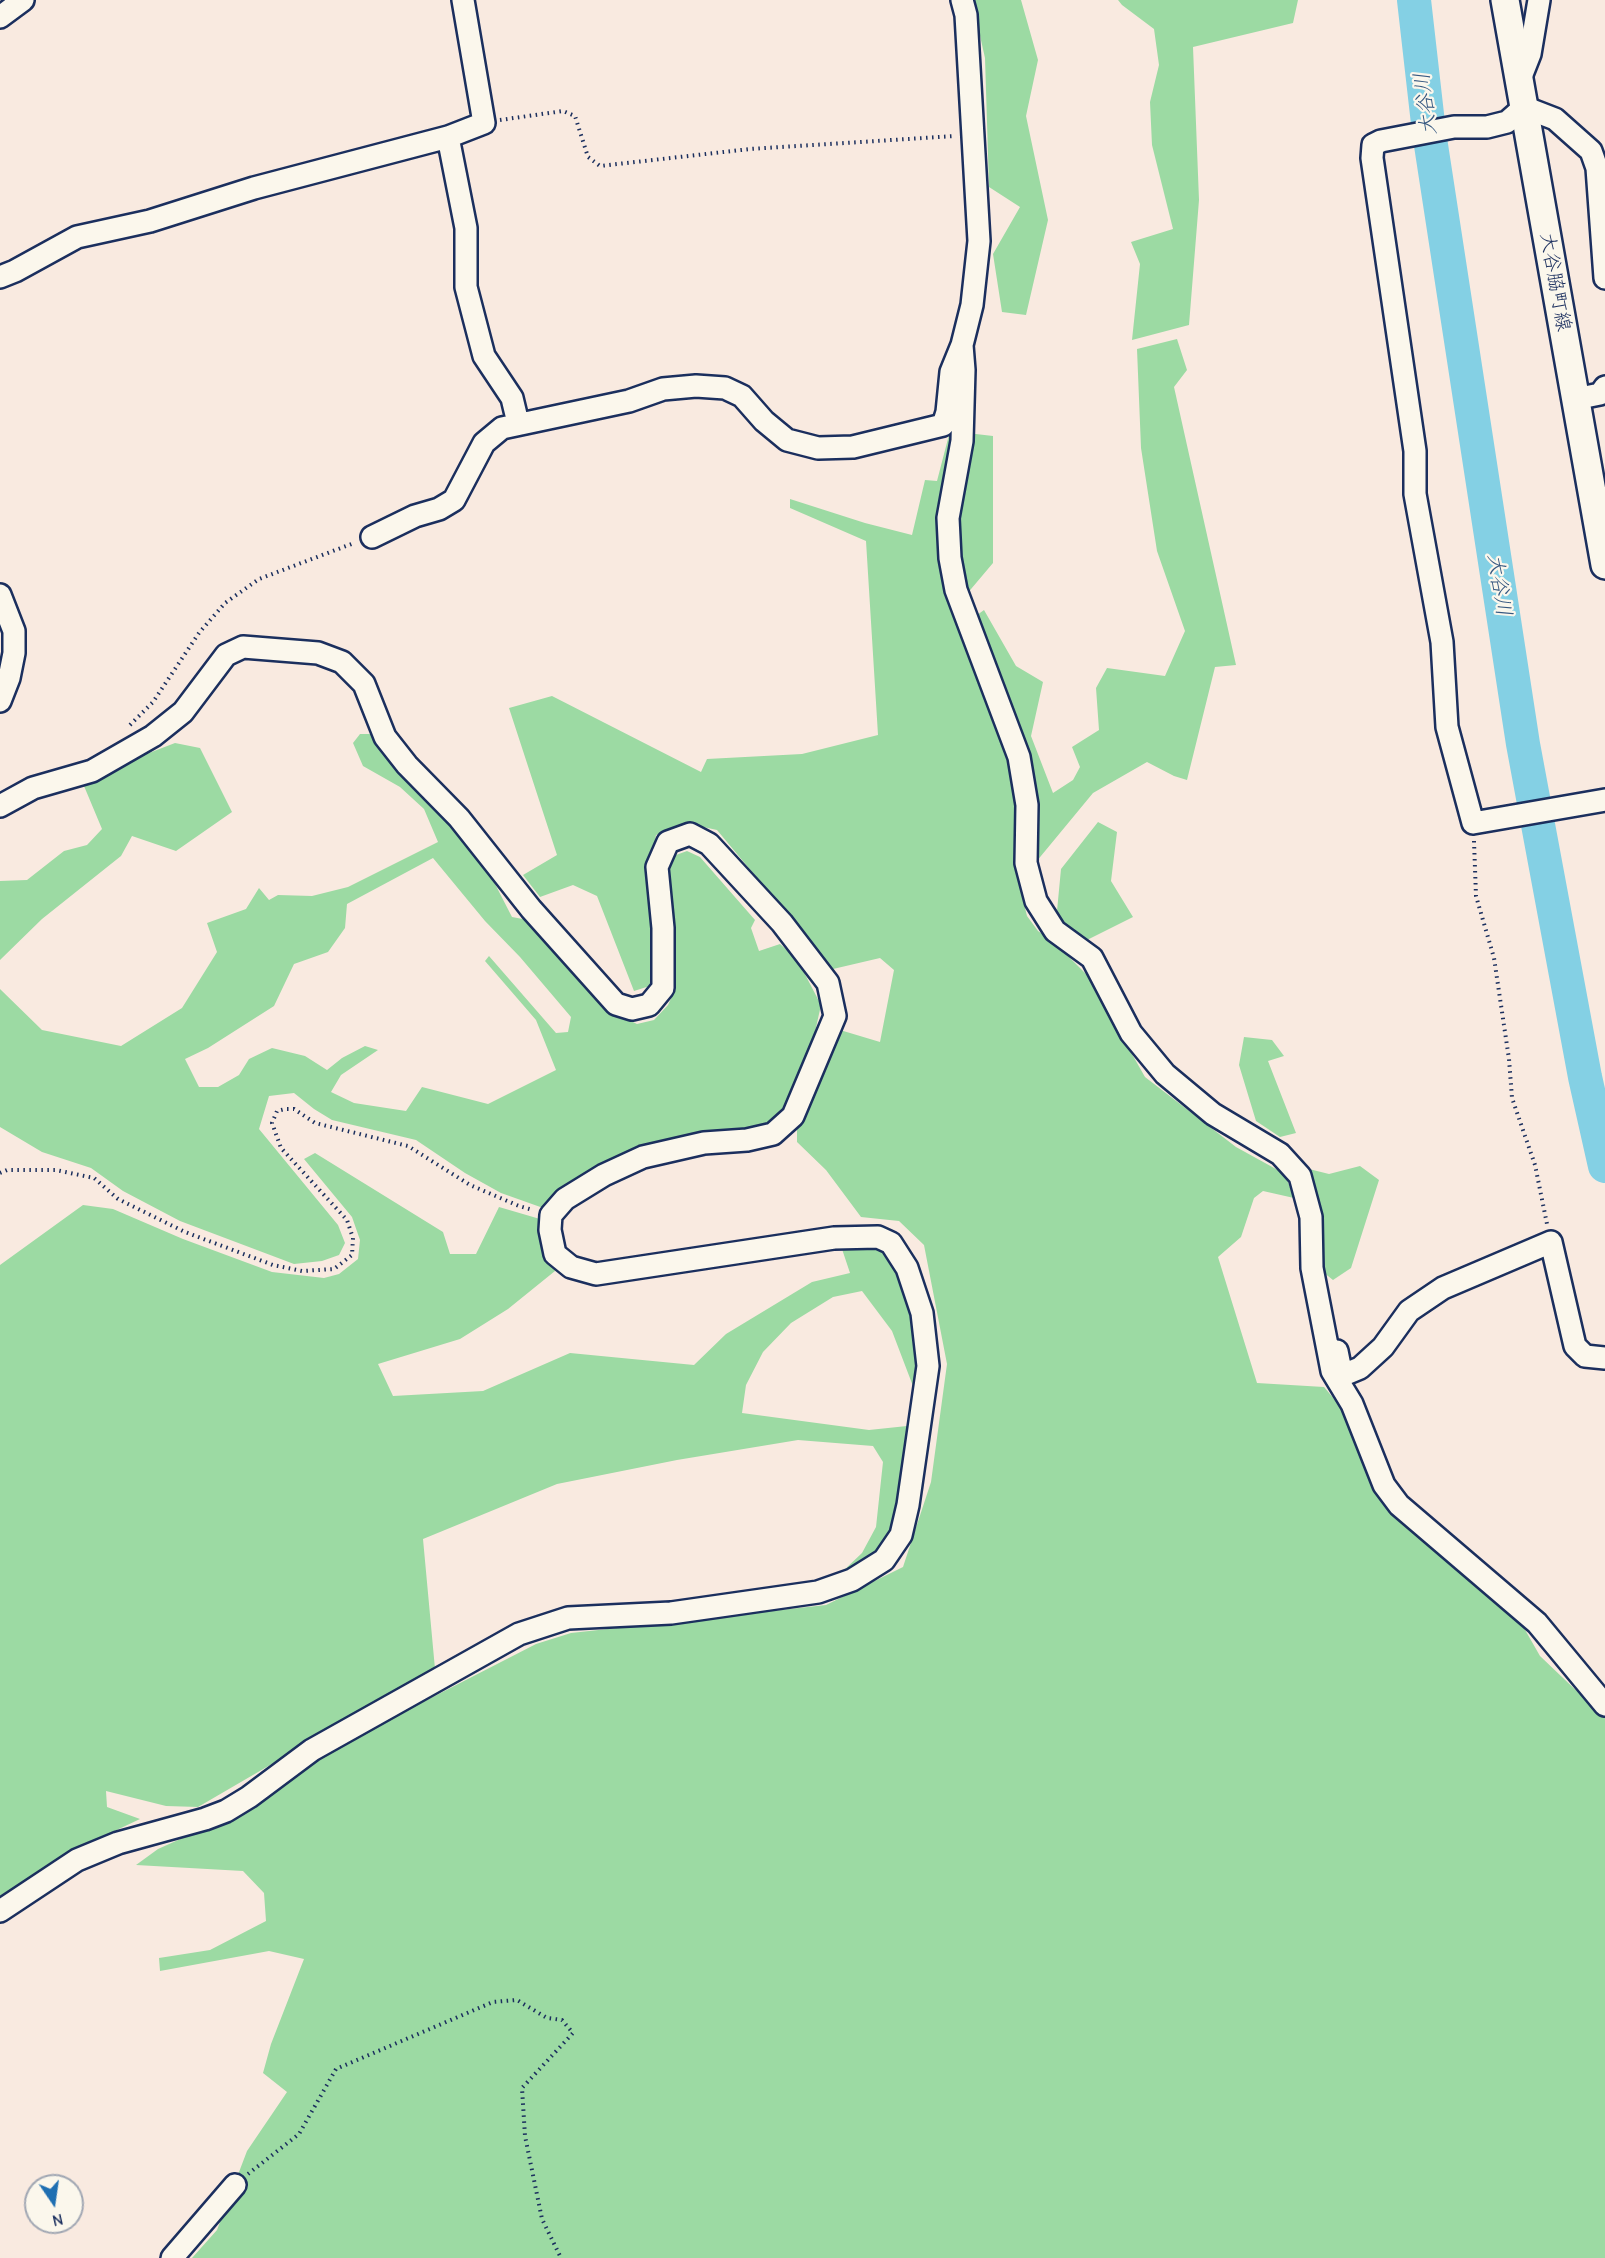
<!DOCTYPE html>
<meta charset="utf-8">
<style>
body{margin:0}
#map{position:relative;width:1605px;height:2258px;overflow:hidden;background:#f9eae0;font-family:"Comic Neue",sans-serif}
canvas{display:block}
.north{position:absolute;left:24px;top:2174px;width:60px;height:60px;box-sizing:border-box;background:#fbf7ec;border:2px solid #a1a7b3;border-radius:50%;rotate:167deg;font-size:16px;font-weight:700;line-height:24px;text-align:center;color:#1b2f5e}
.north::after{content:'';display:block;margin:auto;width:21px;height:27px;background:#1f6fb2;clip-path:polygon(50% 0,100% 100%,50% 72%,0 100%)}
</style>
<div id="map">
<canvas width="1605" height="2258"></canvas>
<div class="north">N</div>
</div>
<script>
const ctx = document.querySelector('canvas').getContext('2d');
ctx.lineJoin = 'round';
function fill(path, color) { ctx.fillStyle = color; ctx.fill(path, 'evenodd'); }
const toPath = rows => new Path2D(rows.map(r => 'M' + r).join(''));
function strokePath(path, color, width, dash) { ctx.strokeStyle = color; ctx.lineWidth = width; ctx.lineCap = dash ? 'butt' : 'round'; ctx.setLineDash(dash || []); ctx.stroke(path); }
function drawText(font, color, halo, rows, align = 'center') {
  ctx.font = font + ' "Comic Neue","Klee One",sans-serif'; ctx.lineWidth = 4.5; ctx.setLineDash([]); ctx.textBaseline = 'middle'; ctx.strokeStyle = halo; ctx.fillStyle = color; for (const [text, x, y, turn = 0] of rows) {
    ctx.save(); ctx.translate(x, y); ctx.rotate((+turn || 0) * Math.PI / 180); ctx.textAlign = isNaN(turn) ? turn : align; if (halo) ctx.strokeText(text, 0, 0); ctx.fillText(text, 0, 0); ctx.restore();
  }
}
const green = toPath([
 [972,0,1021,0,1038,60,1026,116,1048,220,1026,315,1002,312,993,254,1020,207,989,187,985,58],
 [1118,0,1298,0,1293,23,1193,47,1199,200,1189,325,1132,340,1140,264,1131,242,1173,229,1152,145,1150,102,1159,65,1154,29,1122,5],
 [1177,339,1187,370,1174,387,1236,665,1215,667,1187,780,1174,776,1147,762,1093,793,1036,862,973,618,984,610,1016,666,1043,682,1031,736,1053,793,1073,780,1080,767,1072,747,1099,730,1096,688,1107,668,1165,676,1185,631,1157,551,1141,448,1137,349],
 [950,431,993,436,993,563,955,608,1014,773,1016,837,1014,863,1027,916,1038,931,1056,944,1087,975,1145,1077,1236,1147,1285,1174,1294,1198,1263,1191,1254,1198,1241,1237,1218,1257,1257,1383,1324,1387,1346,1413,1384,1503,1516,1614,1540,1656,1605,1718,1605,2258,192,2258,217,2230,247,2151,287,2092,263,2073,271,2044,304,1959,269,1951,160,1971,159,1958,210,1950,266,1921,264,1893,243,1871,136,1865,158,1849,234,1815,318,1756,536,1644,571,1633,826,1605,903,1567,931,1482,947,1364,924,1245,899,1221,861,1217,826,1170,797,1142,797,1129,840,1030,880,1042,894,970,880,958,833,969,717,830,685,823,656,835,649,874,656,984,634,991,597,896,573,885,540,897,523,875,557,855,509,708,552,696,701,772,707,759,802,754,878,735,866,541,790,508,790,499,865,523,912,535,925,480,937,481],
 [360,734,370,734,449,824,494,882,512,917,528,920,618,1015,637,1024,654,1020,668,1005,675,990,673,926,665,870,676,855,687,851,700,857,755,920,751,928,759,951,780,944,797,959,821,1005,813,1041,785,1111,763,1127,735,1133,675,1138,635,1152,595,1169,555,1193,546,1209,501,1193,465,1173,416,1140,332,1120,314,1109,294,1093,269,1096,259,1129,338,1225,345,1243,339,1255,322,1261,294,1264,180,1221,123,1191,91,1168,42,1152,0,1127,0,989,42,1030,121,1046,182,1008,217,952,207,923,246,909,259,888,269,900,278,895,312,896,348,887,438,842,424,809,400,787,363,766,353,743],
 [433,858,485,921,520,957,571,1017,568,1032,556,1033,489,956,485,961,536,1020,556,1070,488,1104,422,1087,406,1111,354,1103,331,1092,341,1075,378,1050,365,1046,342,1058,327,1070,305,1056,272,1048,249,1059,239,1075,218,1087,199,1087,185,1059,208,1048,274,1006,294,964,328,952,345,928,347,904],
 [175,743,200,748,232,812,176,851,132,836,121,856,42,919,0,960,0,881,27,880,64,851,87,845,102,829,84,786,123,763],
 [1098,822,1117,832,1111,881,1133,917,1087,940,1062,927,1057,911,1061,869],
 [1244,1037,1272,1040,1284,1056,1268,1061,1296,1133,1280,1137,1256,1121,1239,1065],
 [315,1153,443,1232,450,1254,476,1254,499,1207,540,1219,555,1271,508,1309,460,1339,378,1364,393,1396,483,1391,570,1353,694,1365,726,1334,812,1282,850,1273,842,1249,884,1250,893,1264,914,1309,916,1394,892,1331,862,1291,833,1297,791,1323,763,1352,746,1385,742,1413,869,1430,907,1426,898,1513,889,1536,877,1555,846,1574,816,1585,797,1586,842,1572,862,1553,876,1527,883,1462,873,1446,798,1440,677,1460,557,1484,423,1539,435,1669,198,1807,166,1806,106,1791,107,1807,140,1819,68,1853,0,1896,0,1265,83,1205,113,1209,183,1239,272,1272,324,1278,339,1274,358,1259,360,1240,352,1217,304,1159],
 [1360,1166,1379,1180,1351,1268,1333,1280,1318,1268,1318,1212,1309,1169,1329,1174]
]);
const river = toPath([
 [1414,0,1429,132,1523,744,1585,1077,1605,1166]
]);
const path = toPath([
 [500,120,563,111,575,116,588,157,600,166,750,149,955,136],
 [130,725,153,702,199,633,225,603,259,579,354,543],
 [1474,841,1476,896,1494,958,1509,1059,1512,1098,1535,1165,1547,1224],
 [0,1173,7,1170,56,1170,94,1178,118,1199,185,1232,273,1265,302,1271,334,1269,352,1255,353,1238,347,1220,281,1148,272,1123,277,1111,285,1109,294,1109,315,1123,408,1146,470,1185,519,1206,533,1210],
 [248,2174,299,2134,336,2069,493,2002,517,2000,547,2018,562,2020,573,2033,522,2088,525,2136,542,2219,561,2258]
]);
const minor = toPath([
 [0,17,23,0],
 [1519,82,1530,54,1539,0],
 [448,137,466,228,466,287,484,356,512,398,518,423],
 [0,277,15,271,77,237,150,221,254,188,448,137,484,123,463,0],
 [1605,278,1597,168,1591,151,1555,119,1524,107,1507,122,1487,127,1454,127,1381,141,1373,145,1372,158,1415,451,1415,494,1442,642,1447,727,1473,823,1605,800],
 [962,345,964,370,962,441,948,518,950,558,956,590,1019,757,1027,805,1026,863,1036,901,1055,931,1092,958,1131,1033,1165,1074,1213,1114,1280,1154,1300,1176,1311,1217,1312,1268,1332,1371,1352,1404,1384,1485,1399,1505,1537,1623,1605,1705],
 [1575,399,1600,394,1605,387],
 [372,537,415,516,439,509,454,500,484,443,502,428,629,401,663,389,696,386,725,388,742,396,764,421,787,440,818,448,853,447,943,425,947,412,951,372,962,345,972,305,979,241,966,15,962,0],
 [0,595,14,631,14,653,9,678,0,701],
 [0,806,33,788,92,771,153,736,183,712,226,655,243,647,318,653,342,662,364,684,385,737,407,765,459,818,531,909,616,1004,632,1009,649,1005,663,988,663,928,657,867,668,842,690,834,709,844,782,923,828,983,835,1016,793,1116,773,1134,747,1140,704,1143,643,1157,604,1175,565,1199,551,1215,550,1230,555,1254,571,1267,596,1274,834,1238,878,1237,891,1243,907,1268,922,1313,928,1366,908,1505,901,1535,884,1560,852,1580,818,1592,671,1613,568,1618,519,1634,312,1750,249,1797,226,1811,205,1819,118,1843,77,1860,0,1911],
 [1337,1351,1340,1366,1348,1373,1360,1368,1383,1347,1409,1311,1443,1288,1551,1242,1575,1346,1585,1356,1605,1358],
 [172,2258,235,2185]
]);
const major = toPath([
 [1505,0,1605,565]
]);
const streetNames = [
 ["大谷脇町線",1555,282,80]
];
const waterNames = [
 ["大谷川",1426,104,-97],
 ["大谷川",1499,585,81]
];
fill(green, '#9cdaa3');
strokePath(river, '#84d0e4', 34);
strokePath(minor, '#1b2f5e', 26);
strokePath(major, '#1b2f5e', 32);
strokePath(path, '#1b2f5e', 4, [1.5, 4.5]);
strokePath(minor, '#fbf7ec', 21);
strokePath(major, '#fbf7ec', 27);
drawText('20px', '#1b2f5e', '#fbf7ec', streetNames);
drawText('italic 21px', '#355780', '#fbf7ec', waterNames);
</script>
